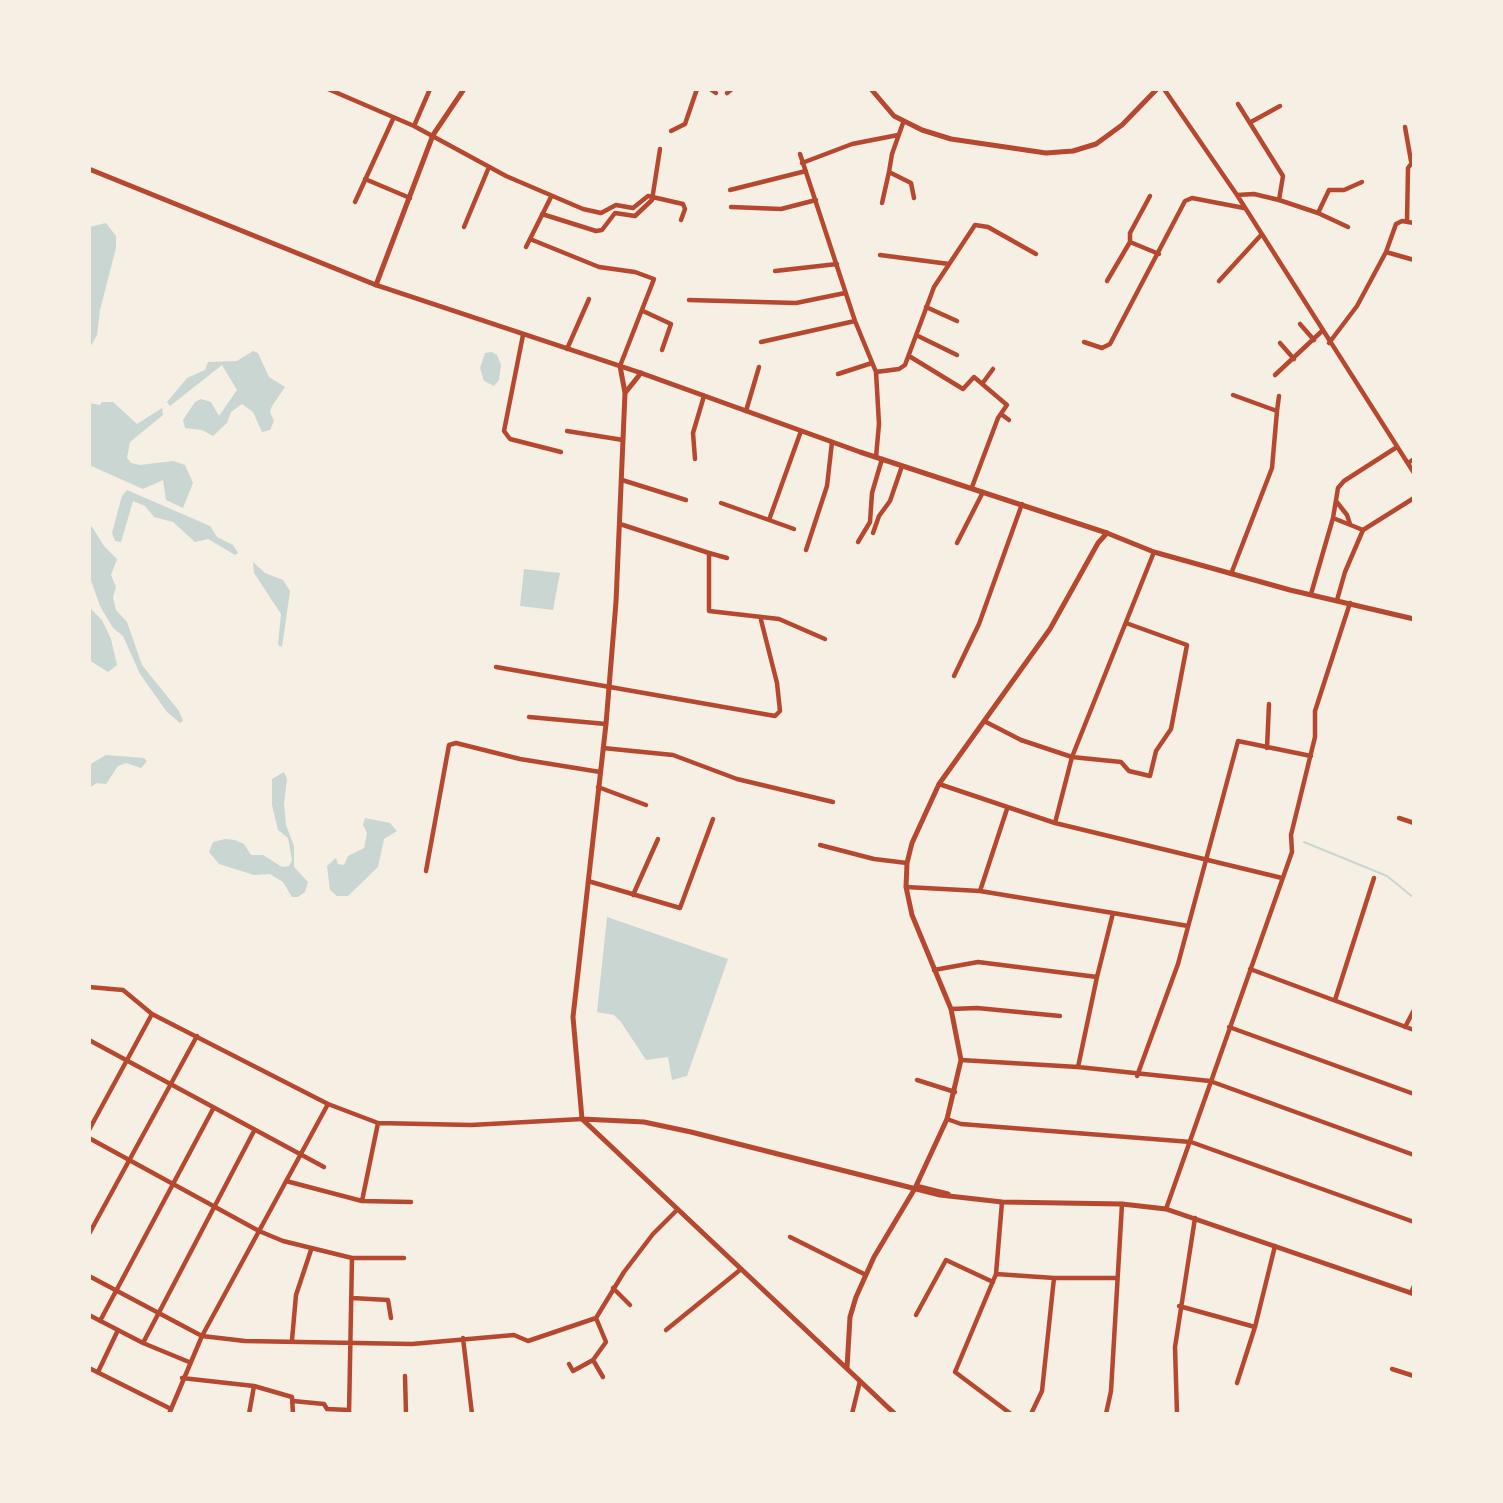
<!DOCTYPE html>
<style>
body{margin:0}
#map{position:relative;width:1503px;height:1503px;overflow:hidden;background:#f6efe4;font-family:"Source Sans 3",sans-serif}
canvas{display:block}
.frame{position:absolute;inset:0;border:91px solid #f6efe4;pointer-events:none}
</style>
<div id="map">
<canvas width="1503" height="1503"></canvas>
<div class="frame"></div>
</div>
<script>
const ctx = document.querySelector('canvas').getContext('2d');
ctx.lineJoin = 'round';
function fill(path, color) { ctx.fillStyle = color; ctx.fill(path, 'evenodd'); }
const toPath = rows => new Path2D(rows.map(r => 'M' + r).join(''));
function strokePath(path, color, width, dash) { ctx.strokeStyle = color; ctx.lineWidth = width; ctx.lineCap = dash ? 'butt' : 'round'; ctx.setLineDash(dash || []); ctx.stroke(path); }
const water = toPath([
 [106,223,116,236,116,248,100,310,97,335,89,349,89,227],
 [253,351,258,353,269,377,285,387,272,406,270,412,274,421,270,430,262,432,253,412,242,404,231,412,227,423,213,436,202,430,185,428,183,420,195,402,201,399,211,402,219,416,237,390,222,365,170,406,167,402,187,378,205,370,208,362,237,361],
 [492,352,497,355,501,365,499,380,494,386,484,381,480,368,485,353],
 [102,402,113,402,137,424,162,408,163,415,130,442,127,458,131,463,140,465,173,461,185,465,193,483,183,508,166,500,163,480,143,489,89,465,89,403,100,405],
 [127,490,210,526,217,537,233,545,238,553,235,555,208,539,195,542,173,522,154,517,145,506,133,501,121,542,115,541,112,533,122,496],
 [89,522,104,546,117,559,111,575,116,587,113,597,116,610,127,622,142,665,179,711,183,721,180,723,167,712,140,674,123,636,113,628,100,606,89,575],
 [253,562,265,573,283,580,290,591,282,647,278,645,281,614,254,573],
 [524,569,560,573,553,610,520,606],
 [89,607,102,620,111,639,117,665,108,672,89,660],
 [106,755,144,758,147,761,141,768,126,763,118,766,106,784,97,783,89,788,89,765],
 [284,772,287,779,284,803,286,825,294,846,294,867,308,882,305,892,298,897,292,897,283,882,270,874,254,875,219,864,209,852,213,842,225,839,235,840,244,844,251,855,263,855,282,867,289,866,292,860,288,838,278,830,272,805,272,779],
 [365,818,390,823,397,831,384,839,378,867,348,896,337,896,330,890,327,866,336,858,338,864,344,865,348,856,364,848,367,833,363,825],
 [607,917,728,959,687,1076,672,1080,668,1057,646,1060,621,1022,614,1015,597,1012]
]);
const stream = toPath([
 [1304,842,1387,876,1414,898]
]);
const minor = toPath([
 [328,89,414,126,506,176,583,209,601,213,616,205,633,208,648,196,683,204,685,209,681,220],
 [710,89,716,93],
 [1164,89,1237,195,1414,473],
 [727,93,732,89],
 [1238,104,1283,176,1279,200],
 [1251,122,1280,106],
 [903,123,892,154,889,172,911,183,914,198],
 [414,126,430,89],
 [1405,127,1411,161],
 [671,131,685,124,697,89],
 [800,154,855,321,876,372,879,424,876,457],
 [802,163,852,144,898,135],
 [365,179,410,198],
 [730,190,806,171],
 [1237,195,1254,194,1279,200,1318,213,1348,227],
 [355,202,393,119],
 [882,203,889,172],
 [731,207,781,209,816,200],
 [1318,213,1329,190,1344,190,1362,182],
 [542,214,596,231,602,230,615,213,635,216,652,200,660,149],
 [1407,221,1408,168,1414,160],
 [464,227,489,167],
 [530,239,599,267,635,272,654,279,620,366],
 [1130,242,1130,233,1150,196],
 [526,247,551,197],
 [1386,252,1414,260],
 [880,255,949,264],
 [775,271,837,264],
 [1107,281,1130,242,1159,254],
 [1219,281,1261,235],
 [689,300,796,303,845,293],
 [926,307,957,321],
 [643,311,671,324,662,350],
 [1300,324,1314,340],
 [523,335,504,431,510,439,561,452],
 [916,335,957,355],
 [761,342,855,321],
 [1084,342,1102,348,1110,344,1185,201,1192,198,1244,208],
 [1280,343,1294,359],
 [1329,343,1357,306,1386,252,1396,224,1402,221,1414,223],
 [567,349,589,299],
 [909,356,963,389,974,377,1007,405,998,418,972,487],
 [876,372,899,369,905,365,934,287,975,225,988,227,1036,254],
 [838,374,872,363],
 [1275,375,1322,331],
 [982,384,993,369],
 [746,411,759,367],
 [1277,411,1279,396],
 [1001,414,1009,420],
 [567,431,623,440],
 [695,459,693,433,704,396],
 [1408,463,1414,459],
 [622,480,686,500],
 [1336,501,1347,515,1350,524],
 [721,503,769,520,801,431],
 [769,520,794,529],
 [620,524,709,553,709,611,779,619,825,639],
 [1363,530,1333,518,1338,488,1344,481,1397,447],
 [873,533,879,516,890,501,902,466],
 [858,542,870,522,872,493,882,459],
 [957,543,983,492],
 [806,550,827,486,832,442],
 [709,553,727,558],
 [1231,574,1272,468,1277,411,1233,395],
 [1311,594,1333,518],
 [1337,600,1345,572,1363,530,1414,498],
 [496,667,775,716,780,711,777,683,761,620],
 [954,676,979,624,1022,504],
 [529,717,606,724],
 [984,721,1021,740,1072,757,1121,762,1129,771,1150,776,1156,751,1171,729,1187,645,1126,623],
 [603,748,673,755,737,779,833,802],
 [1267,748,1269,704],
 [939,784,1055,823,1282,878],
 [598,787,646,805],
 [1399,818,1414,823],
 [1055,823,1072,757,1154,552],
 [820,845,874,859,907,863],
 [426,871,449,745,456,743,520,759,600,772],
 [588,881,680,908,713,819],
 [906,887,980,891,1113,913,1097,977],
 [980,891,1007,809],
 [633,895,658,839],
 [1113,913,1188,926],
 [1250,969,1414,1030],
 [934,970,978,962,1097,977,1078,1067],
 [89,987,123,990,152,1014,328,1104,378,1123,471,1125,582,1119],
 [1335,1000,1374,878],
 [951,1009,977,1008,1060,1016],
 [1229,1027,1414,1094],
 [1405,1027,1414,1010],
 [89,1040,324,1167],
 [961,1060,1078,1067,1210,1081,1414,1155],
 [1137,1076,1178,964,1238,741,1311,756],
 [917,1080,955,1092],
 [947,1119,961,1124,1191,1142,1414,1222],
 [89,1130,152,1014],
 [89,1138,259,1231,283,1241,352,1258,349,1414],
 [286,1181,362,1201,411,1202],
 [362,1201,378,1123],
 [1002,1202,996,1274,955,1372,1011,1414],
 [1166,1209,1292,852,1291,835,1315,737,1315,711,1350,603],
 [89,1234,197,1036],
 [790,1237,866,1275],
 [352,1258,404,1258],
 [996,1274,1054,1278],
 [89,1276,202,1336,245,1341,412,1344,514,1335,528,1341,596,1318,624,1272,653,1234,677,1210],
 [613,1288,630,1305],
 [1411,1293,1414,1286],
 [352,1298,388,1300,391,1318],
 [1179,1306,1255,1327],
 [89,1315,143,1343,189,1362],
 [916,1315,946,1260,993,1282],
 [596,1318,606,1342,593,1360,603,1377],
 [100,1321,213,1109],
 [666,1330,740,1270],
 [463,1338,472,1414],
 [292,1340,296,1295,311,1250],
 [143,1343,254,1131],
 [569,1364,573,1371,593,1360],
 [89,1368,171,1409],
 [1392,1369,1414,1376],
 [98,1372,118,1330],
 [405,1376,406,1414],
 [182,1378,254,1386,249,1414],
 [1237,1383,1255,1327,1275,1246],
 [254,1386,292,1397,293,1414],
 [293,1401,324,1404,327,1409,349,1410],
 [169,1414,202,1336,328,1104],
 [852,1414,860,1381],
 [1031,1414,1042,1391,1054,1278,1117,1278],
 [1106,1414,1111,1391,1122,1204],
 [1177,1414,1175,1347,1195,1218]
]);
const tertiary = toPath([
 [871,89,894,116,922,130,951,139,1046,153,1073,151,1096,144,1122,125,1157,89],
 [376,285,433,135,464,89],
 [620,366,625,393,616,602,606,724,573,1017,582,1119,895,1414],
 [625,393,641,373],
 [582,1119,644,1122,691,1132,940,1195,1002,1202,1122,1204,1166,1209,1414,1294],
 [916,1186,947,1119,961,1060,951,1009,912,915,906,887,907,863,912,843,939,784,1050,629,1098,543,1107,533],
 [916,1186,948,1194],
 [847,1368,850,1317,856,1297,874,1257,914,1190]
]);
const secondary = toPath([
 [89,169,376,285,641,373,860,452,1107,533,1154,552,1290,590,1414,619]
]);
fill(water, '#c9d6d2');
strokePath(stream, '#c9d6d2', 2);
strokePath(minor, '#b5482f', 4.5);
strokePath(tertiary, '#b5482f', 5);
strokePath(secondary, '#b5482f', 5);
</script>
